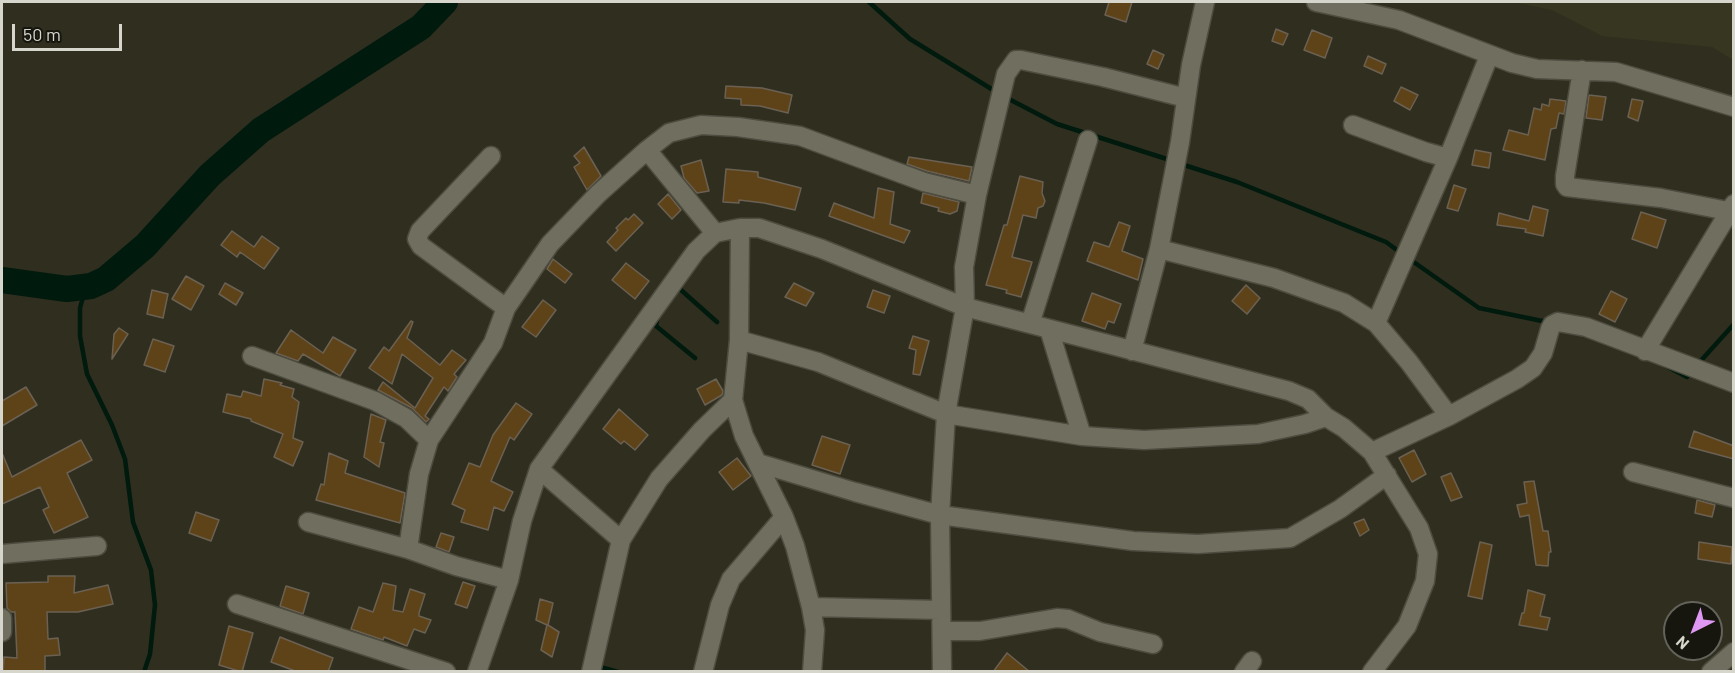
<!DOCTYPE html>
<style>
body{margin:0}
#map{position:relative;width:1735px;height:673px;overflow:hidden;background:#2f2e1f;font-family:Barlow,sans-serif}
canvas{display:block}
.frame{position:absolute;inset:0;border:3px solid #d7d6cd;pointer-events:none}
.north{position:absolute;left:1663px;top:601px;width:60px;height:60px;box-sizing:border-box;background:#16160f;border:2px solid #63635b;border-radius:50%;rotate:222deg;font-size:16px;font-weight:700;line-height:24px;text-align:center;color:#d7d6cd}
.north::after{content:'';display:block;margin:auto;width:21px;height:27px;background:#de98f2;clip-path:polygon(50% 0,100% 100%,50% 72%,0 100%)}
.scale{position:absolute;left:12px;top:24px;width:110px;height:27px;box-sizing:border-box;border:3px solid #d7d6cd;border-top:0;padding-left:8px;font-size:18px;line-height:21px;white-space:nowrap;color:#d7d6cd;-webkit-text-stroke:4px #16160f;paint-order:stroke}
</style>
<div id="map">
<canvas width="1735" height="673"></canvas>
<div class="frame"></div>
<div class="north">N</div>
<div class="scale">50 m</div>
</div>
<script>
const ctx = document.querySelector('canvas').getContext('2d');
ctx.lineJoin = 'round';
function fill(path, color) { ctx.fillStyle = color; ctx.fill(path, 'evenodd'); }
const toPath = rows => new Path2D(rows.map(r => 'M' + r).join(''));
function strokePath(path, color, width, dash) { ctx.strokeStyle = color; ctx.lineWidth = width; ctx.lineCap = dash ? 'butt' : 'round'; ctx.setLineDash(dash || []); ctx.stroke(path); }
const built = toPath([
 [1513,2,1733,2,1733,60,1712,47,1602,36,1552,10]
]);
const stream = toPath([
 [869,2,910,39,998,93],
 [1005,97,1057,124,1173,161],
 [1181,164,1237,182,1386,242,1401,253],
 [1408,258,1479,308,1547,322],
 [86,287,80,308,80,336,87,374,112,425,125,459,133,522,151,570,155,605,150,654,144,672],
 [676,291,677,289,681,290,717,322],
 [657,320,656,326,695,358],
 [1664,365,1687,377,1692,371],
 [1697,365,1734,324],
 [604,668,618,672]
]);
const river = toPath([
 [2,280,67,289,91,286,106,279,145,246,210,175,261,130,421,27,445,2]
]);
const building = toPath([
 [1109,2,1132,2,1126,22,1105,15,1109,2],
 [1276,29,1288,34,1283,45,1272,41,1276,29],
 [1312,30,1332,38,1325,58,1304,50,1312,30],
 [1153,50,1164,55,1158,69,1147,64,1153,50],
 [1368,56,1386,64,1382,74,1364,66,1368,56],
 [726,86,762,88,792,95,788,113,760,106,741,105,741,99,725,98,726,86],
 [1401,87,1418,95,1410,110,1394,101,1401,87],
 [1589,95,1606,97,1602,120,1586,118,1589,95],
 [1550,99,1566,101,1564,114,1559,113,1556,128,1551,129,1545,160,1503,150,1509,130,1528,135,1534,108,1541,110,1542,104,1549,106,1550,99],
 [1632,99,1643,101,1638,121,1628,117,1632,99],
 [584,147,601,176,587,190,574,167,580,163,574,156,584,147],
 [1475,150,1491,153,1489,168,1472,165,1475,150],
 [909,157,972,167,969,181,927,171,907,164,909,157],
 [701,160,709,191,697,193,684,178,681,166,701,160],
 [726,169,758,172,758,177,801,188,795,210,764,203,739,200,739,203,723,202,726,169],
 [1020,176,1043,182,1042,193,1045,201,1043,206,1038,208,1036,218,1023,215,1012,257,1032,262,1021,297,1006,293,1007,290,986,285,1004,225,1007,225,1020,176],
 [1454,185,1466,189,1458,211,1447,208,1454,185],
 [878,188,894,192,890,224,910,231,904,243,829,216,834,203,874,218,878,188],
 [923,193,959,202,957,211,950,214,938,211,939,208,921,203,923,193],
 [668,194,681,210,672,219,658,204,668,194],
 [1533,206,1548,210,1543,236,1525,232,1526,229,1497,225,1499,213,1529,221,1533,206],
 [1641,212,1666,220,1657,248,1632,239,1641,212],
 [634,214,643,223,616,251,607,242,618,230,616,228,626,218,628,220,634,214],
 [1119,222,1130,226,1122,251,1143,259,1138,280,1087,261,1094,242,1109,247,1119,222],
 [232,231,254,247,262,236,279,248,264,269,240,252,237,257,221,245,232,231],
 [553,259,572,274,565,283,547,269,553,259],
 [626,263,649,281,635,299,612,280,626,263],
 [186,276,204,286,191,310,172,299,186,276],
 [225,283,243,293,236,305,219,294,225,283],
 [794,283,814,293,806,306,785,297,794,283],
 [1246,285,1260,298,1247,314,1232,301,1246,285],
 [152,290,168,294,163,318,147,314,152,290],
 [873,290,890,296,884,313,867,307,873,290],
 [1611,291,1627,299,1615,322,1599,314,1611,291],
 [1092,293,1121,304,1114,323,1108,321,1105,329,1082,321,1092,293],
 [543,300,556,310,536,337,522,327,543,300],
 [411,321,413,322,407,338,440,365,452,350,466,360,454,374,457,377,448,391,444,387,425,416,429,419,426,422,412,408,378,390,383,382,415,408,433,378,402,354,392,384,369,368,384,347,389,351,411,321],
 [119,328,128,334,112,359,114,334,119,328],
 [291,330,323,353,333,337,356,350,340,376,303,354,298,361,276,353,291,330],
 [913,336,929,341,920,375,913,374,916,350,909,348,913,336],
 [153,339,174,346,165,372,144,365,153,339],
 [264,379,282,383,280,385,294,389,292,397,299,402,293,438,303,442,293,466,274,457,283,434,251,421,251,419,223,412,227,394,241,397,243,391,261,396,264,379],
 [716,379,723,391,722,395,705,405,697,389,716,379],
 [26,387,37,405,2,426,2,401,26,387],
 [516,403,532,414,514,440,510,437,491,481,513,492,504,511,494,507,488,530,461,522,465,510,452,504,469,463,480,467,493,435,516,403],
 [619,409,648,435,635,450,624,441,621,444,603,429,619,409],
 [371,414,386,420,380,442,384,443,379,467,364,457,371,414],
 [1694,431,1734,446,1734,459,1689,447,1694,431],
 [822,436,850,445,840,474,812,465,822,436],
 [81,440,92,460,67,473,88,517,54,533,43,510,49,507,40,487,2,504,2,453,12,477,81,440],
 [1414,450,1426,474,1412,482,1399,458,1414,450],
 [329,453,348,461,345,473,405,493,400,523,316,500,321,484,324,485,329,453],
 [737,458,751,476,733,490,719,472,737,458],
 [1451,473,1462,497,1451,501,1441,477,1451,473],
 [1534,481,1543,531,1548,531,1551,552,1549,552,1548,566,1536,565,1529,515,1520,517,1517,505,1527,503,1524,482,1534,481],
 [1697,500,1715,505,1712,517,1695,513,1697,500],
 [196,512,219,520,211,541,189,533,196,512],
 [1364,519,1369,530,1360,536,1354,523,1364,519],
 [441,533,454,537,449,552,436,547,441,533],
 [1480,542,1492,545,1482,599,1468,596,1480,542],
 [1699,542,1732,547,1731,564,1698,559,1699,542],
 [48,576,75,576,74,593,108,585,113,604,78,612,47,612,48,639,58,638,60,655,45,656,45,672,3,672,4,657,17,658,15,612,11,612,7,608,6,583,48,582,48,576],
 [463,582,475,586,467,608,455,604,463,582],
 [383,583,396,586,393,610,403,612,410,589,425,594,419,613,419,616,431,620,425,633,414,629,407,646,384,637,383,640,351,629,359,607,373,612,383,583],
 [286,586,309,593,303,614,280,606,286,586],
 [1528,590,1545,595,1540,616,1550,618,1547,630,1519,625,1522,613,1524,613,1528,590],
 [540,599,553,603,548,625,559,632,552,657,541,650,547,625,536,620,540,599],
 [229,626,253,633,242,672,219,665,229,626],
 [280,637,333,658,328,672,298,672,271,662,280,637],
 [1007,653,1030,672,993,672,1007,653]
]);
const minor = toPath([
 [1316,2,1399,20,1512,63,1537,69,1616,72,1734,107],
 [1582,70,1565,176,1565,184,1567,187,1661,198,1728,211],
 [1353,125,1426,152,1448,158],
 [647,150,715,233],
 [491,156,420,231,417,239,421,246,506,308],
 [740,228,739,340,733,400,744,436,784,517,795,546,811,607,815,630,812,672],
 [1159,249,1274,278,1344,303,1376,323,1409,362,1449,416],
 [1376,323,1448,158,1489,56],
 [1030,324,1088,140],
 [1049,329,1082,436],
 [739,340,818,362,946,414,1082,436,1144,440,1258,434,1305,424,1326,417,1344,428,1372,452,1419,528,1428,554,1425,581,1407,626,1372,672],
 [1132,351,1159,249,1180,142,1191,65,1205,2],
 [1645,351,1734,204],
 [252,356,375,401,406,418,429,440],
 [1372,452,1449,416,1517,379,1533,368,1543,353,1550,329,1552,325,1558,322,1586,327,1734,383],
 [758,463,855,492,940,515,1133,541,1198,544,1290,538,1340,509,1387,475],
 [539,469,621,540],
 [1633,472,1734,498],
 [308,522,408,549,456,566,509,580],
 [408,549,419,474,429,440,493,343,506,308,550,244,598,194,647,150,669,133,701,125,738,127,800,136,924,182,977,195],
 [2,554,97,546],
 [237,604,446,672],
 [811,607,941,610],
 [942,631,980,631,1057,618,1068,619,1100,632,1153,644],
 [2,632,2,618],
 [477,672,509,580,522,521,539,469,696,251,715,233,740,228,759,228,822,249,965,307,1289,391,1308,399,1326,417],
 [591,672,621,540,659,479,702,430,733,400],
 [703,672,720,605,731,579,784,517],
 [942,672,940,515,946,414,965,307,964,267,977,195,1006,74,1016,60,1021,60,1103,77,1186,98],
 [1244,672,1252,661],
 [1711,672,1734,652]
]);
fill(built, '#373621');
strokePath(stream, '#001a0e', 4.5);
strokePath(river, '#001a0e', 26);
fill(building, '#5f4318');
strokePath(building, '#6b6153', 1.5);
strokePath(minor, '#4d4c3f', 21);
strokePath(minor, '#706f5f', 18);
</script>
